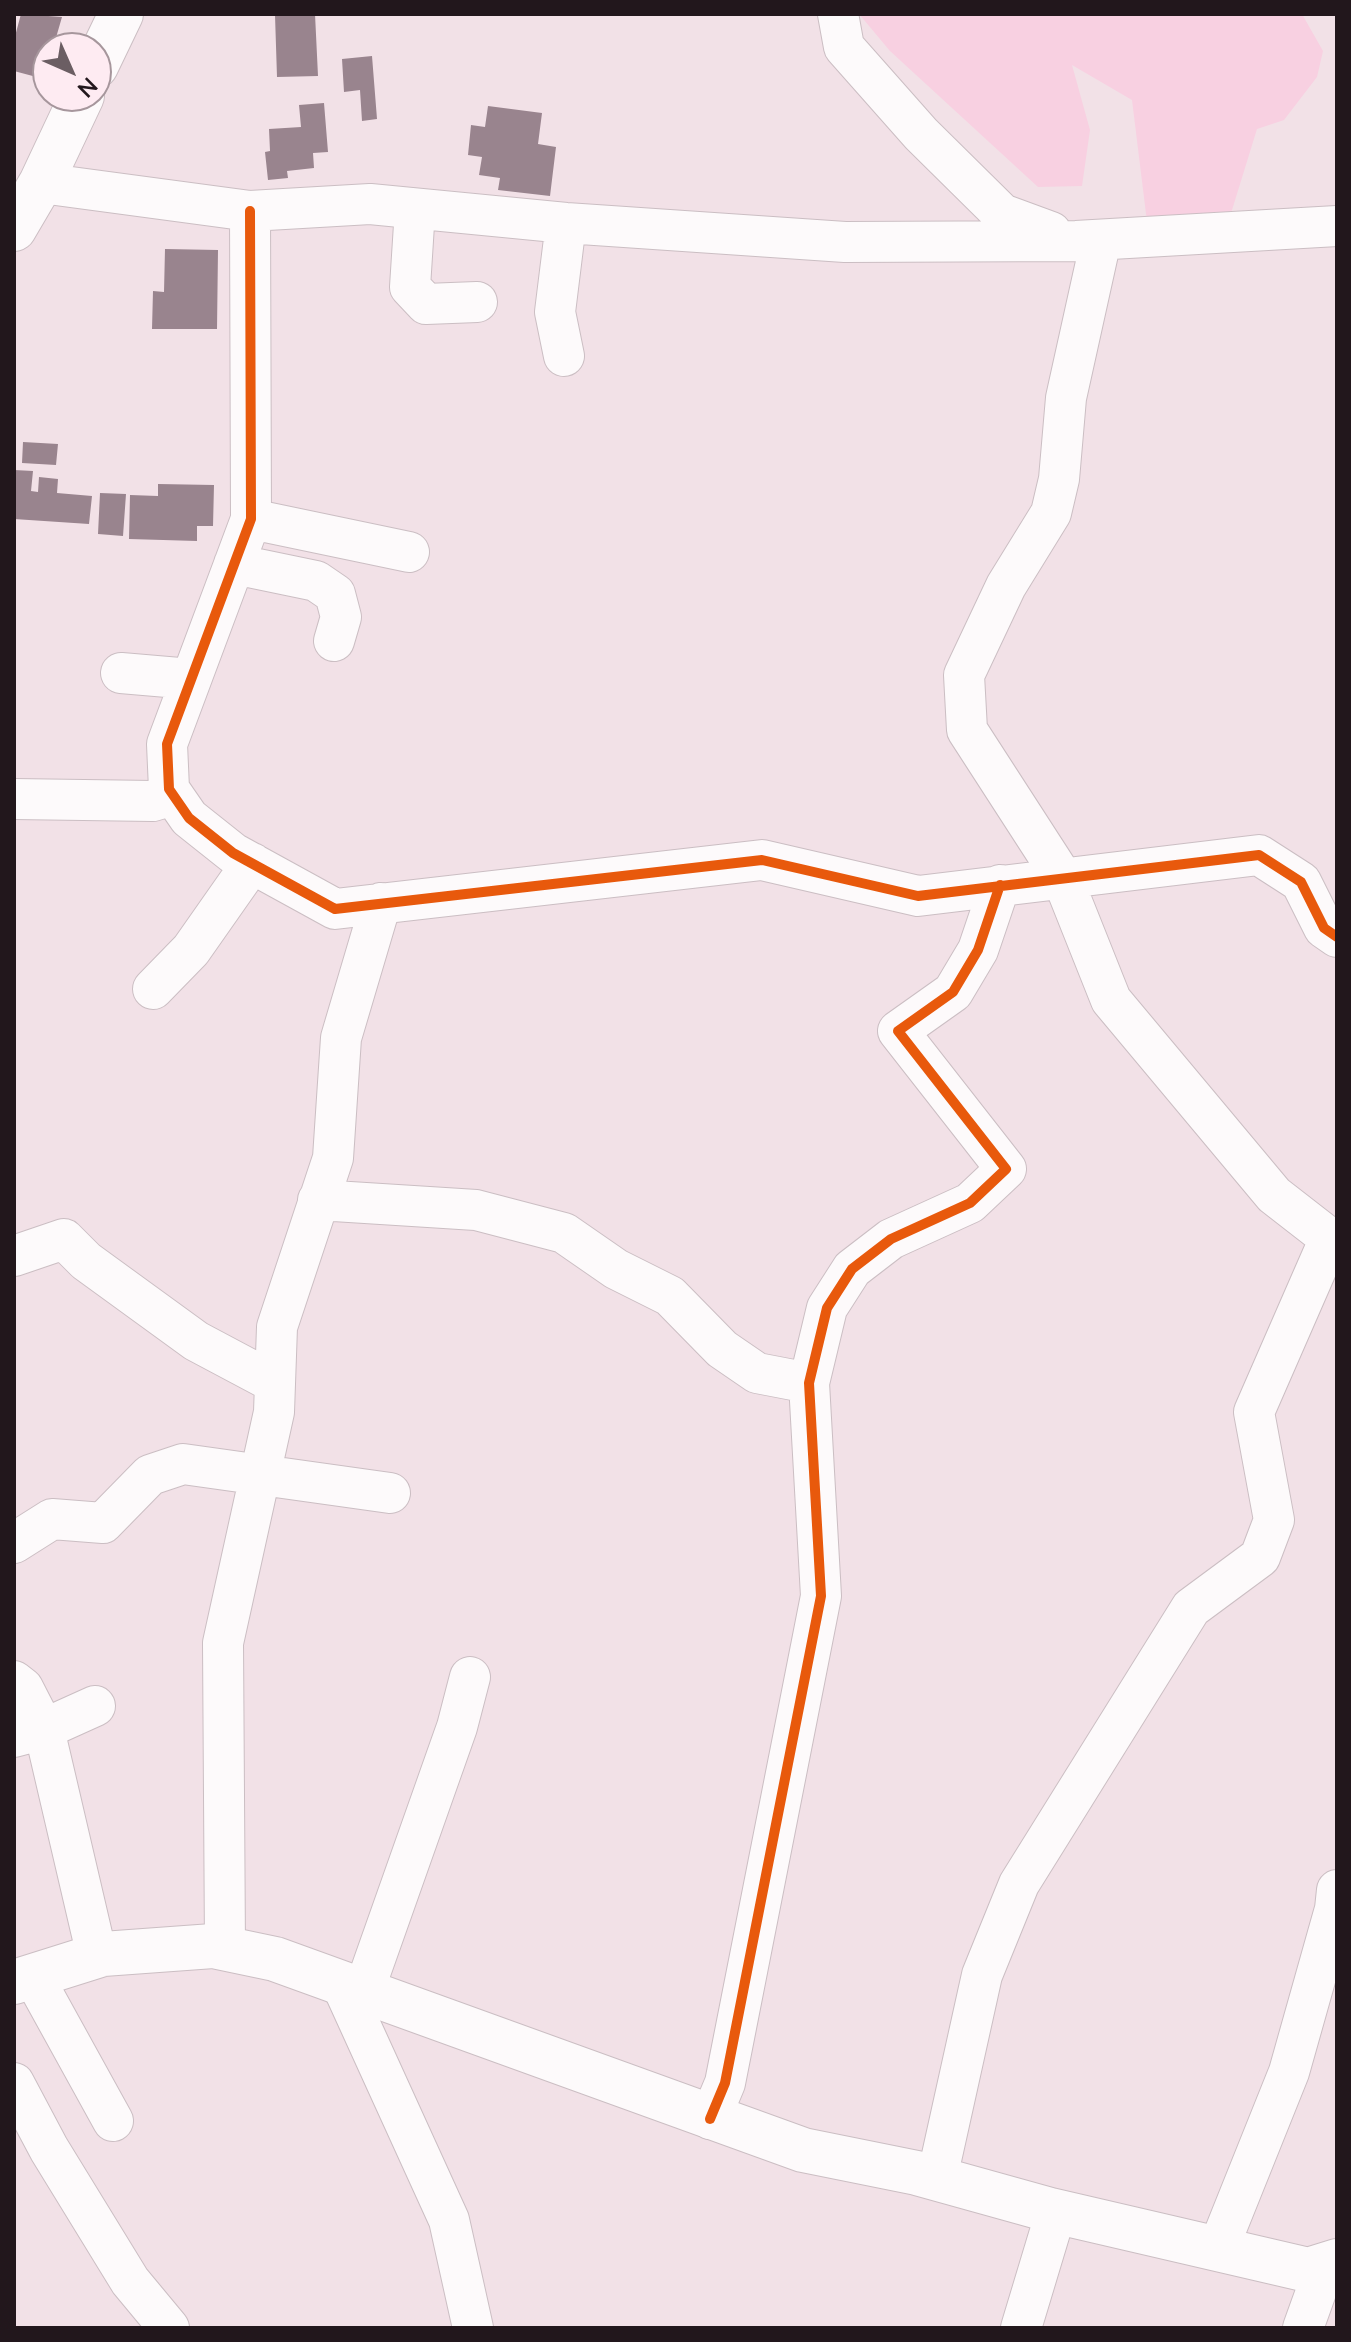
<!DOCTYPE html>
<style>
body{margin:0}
#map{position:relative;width:1351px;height:2342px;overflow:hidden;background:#f2e1e7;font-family:Lato,sans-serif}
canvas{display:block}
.frame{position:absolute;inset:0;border:16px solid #22171c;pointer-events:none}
.north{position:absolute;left:32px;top:32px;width:80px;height:80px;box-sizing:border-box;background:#feebf2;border:2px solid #a6969c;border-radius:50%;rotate:135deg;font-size:22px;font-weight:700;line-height:32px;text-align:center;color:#22171c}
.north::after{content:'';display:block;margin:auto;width:28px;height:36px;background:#6b5e63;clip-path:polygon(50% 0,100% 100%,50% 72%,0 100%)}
</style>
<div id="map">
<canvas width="1351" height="2342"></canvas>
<div class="frame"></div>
<div class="north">N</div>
</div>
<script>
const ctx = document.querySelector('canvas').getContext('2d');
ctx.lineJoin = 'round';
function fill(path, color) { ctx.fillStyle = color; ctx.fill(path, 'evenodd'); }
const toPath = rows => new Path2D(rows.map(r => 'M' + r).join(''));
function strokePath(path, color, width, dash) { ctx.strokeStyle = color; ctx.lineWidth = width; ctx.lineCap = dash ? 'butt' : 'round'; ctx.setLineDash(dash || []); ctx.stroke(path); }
const green = toPath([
 [859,14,1302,14,1323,51,1317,77,1284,120,1257,129,1228,223,1148,230,1132,100,1072,65,1090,130,1082,186,1038,187,890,51]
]);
const building = toPath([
 [21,14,62,17,53,48,48,48,44,79,14,71,14,40],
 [294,14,315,14,318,76,277,77,275,15],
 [372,56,377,119,362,121,360,90,344,92,342,59],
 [324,103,328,152,313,153,314,168,287,171,288,178,268,180,265,152,270,151,269,129,301,127,299,105],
 [488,106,542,113,538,144,556,147,550,196,498,190,500,178,479,175,482,157,468,155,471,125,485,127],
 [165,249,218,250,217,329,152,329,153,291,164,292],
 [23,442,58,444,56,465,22,463],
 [14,470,33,471,31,491,38,492,39,477,58,479,57,493,92,496,89,524,14,519],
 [158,484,214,485,213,526,197,526,197,541,129,539,130,495,158,496],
 [100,493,126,494,123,536,98,534]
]);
const minor = toPath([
 [838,14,844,47,921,134,1002,214,1051,232],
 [41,183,250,211,370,204,566,223,845,242,1076,241,1337,226],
 [415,209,410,287,426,304,477,302],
 [250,211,251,519,167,744,169,789,189,818,233,853,335,909,762,860,918,896,1259,855,1301,882,1324,928,1337,937],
 [1101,240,1066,398,1059,479,1051,513,1006,586,964,675,967,730,1062,877,1111,1000,1274,1195,1337,1244],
 [564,356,555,312,566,223],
 [251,519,409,552],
 [234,564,316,581,335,594,341,617,334,641],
 [121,673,191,679],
 [14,799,153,801,173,795],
 [153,989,191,950,252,863],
 [318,1200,476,1210,564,1233,616,1269,670,1296,722,1349,757,1373,809,1383],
 [14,1256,64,1239,86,1261,196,1341,275,1383],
 [14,1543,52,1519,103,1523,150,1475,183,1464,390,1493],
 [14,1681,23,1688,44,1729,97,1956],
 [14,1737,44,1729,95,1706],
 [225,1948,223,1643,274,1412,277,1327,333,1158,341,1038,381,903],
 [33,1976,113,2121],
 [342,1985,449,2220,473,2328],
 [363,1993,457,1727,470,1677],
 [14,2083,49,2149,130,2281,169,2328],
 [710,2119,725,2083,821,1596,809,1383,827,1308,852,1269,891,1239,970,1203,1006,1169,898,1031,953,992,978,950,1000,885],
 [937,2178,982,1975,1019,1884,1191,1608,1260,1557,1274,1520,1254,1412,1330,1238],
 [1218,2249,1289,2072,1335,1909,1337,1890],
 [1021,2328,1056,2212],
 [1303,2328,1326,2264]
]);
const tertiary = toPath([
 [14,1982,103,1954,213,1946,275,1959,803,2150,917,2173,1050,2210,1308,2270,1337,2261]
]);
const secondary = toPath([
 [96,66,121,14],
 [14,229,41,183,82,96]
]);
const cycleway = toPath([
 [250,211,251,519,167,744,169,789,189,818,233,853,335,909,762,860,918,896,1259,855,1301,882,1324,928,1337,937],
 [710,2119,725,2083,821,1596,809,1383,827,1308,852,1269,891,1239,970,1203,1006,1169,898,1031,953,992,978,950,1000,885]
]);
fill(green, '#f8d0e1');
fill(building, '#99848e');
strokePath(minor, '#cbbec3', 42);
strokePath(tertiary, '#cbbec3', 46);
strokePath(secondary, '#cbbec3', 46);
strokePath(minor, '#fdfafb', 40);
strokePath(tertiary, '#fdfafb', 44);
strokePath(secondary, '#fdfafb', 44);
strokePath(cycleway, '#e8590c', 10);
</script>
